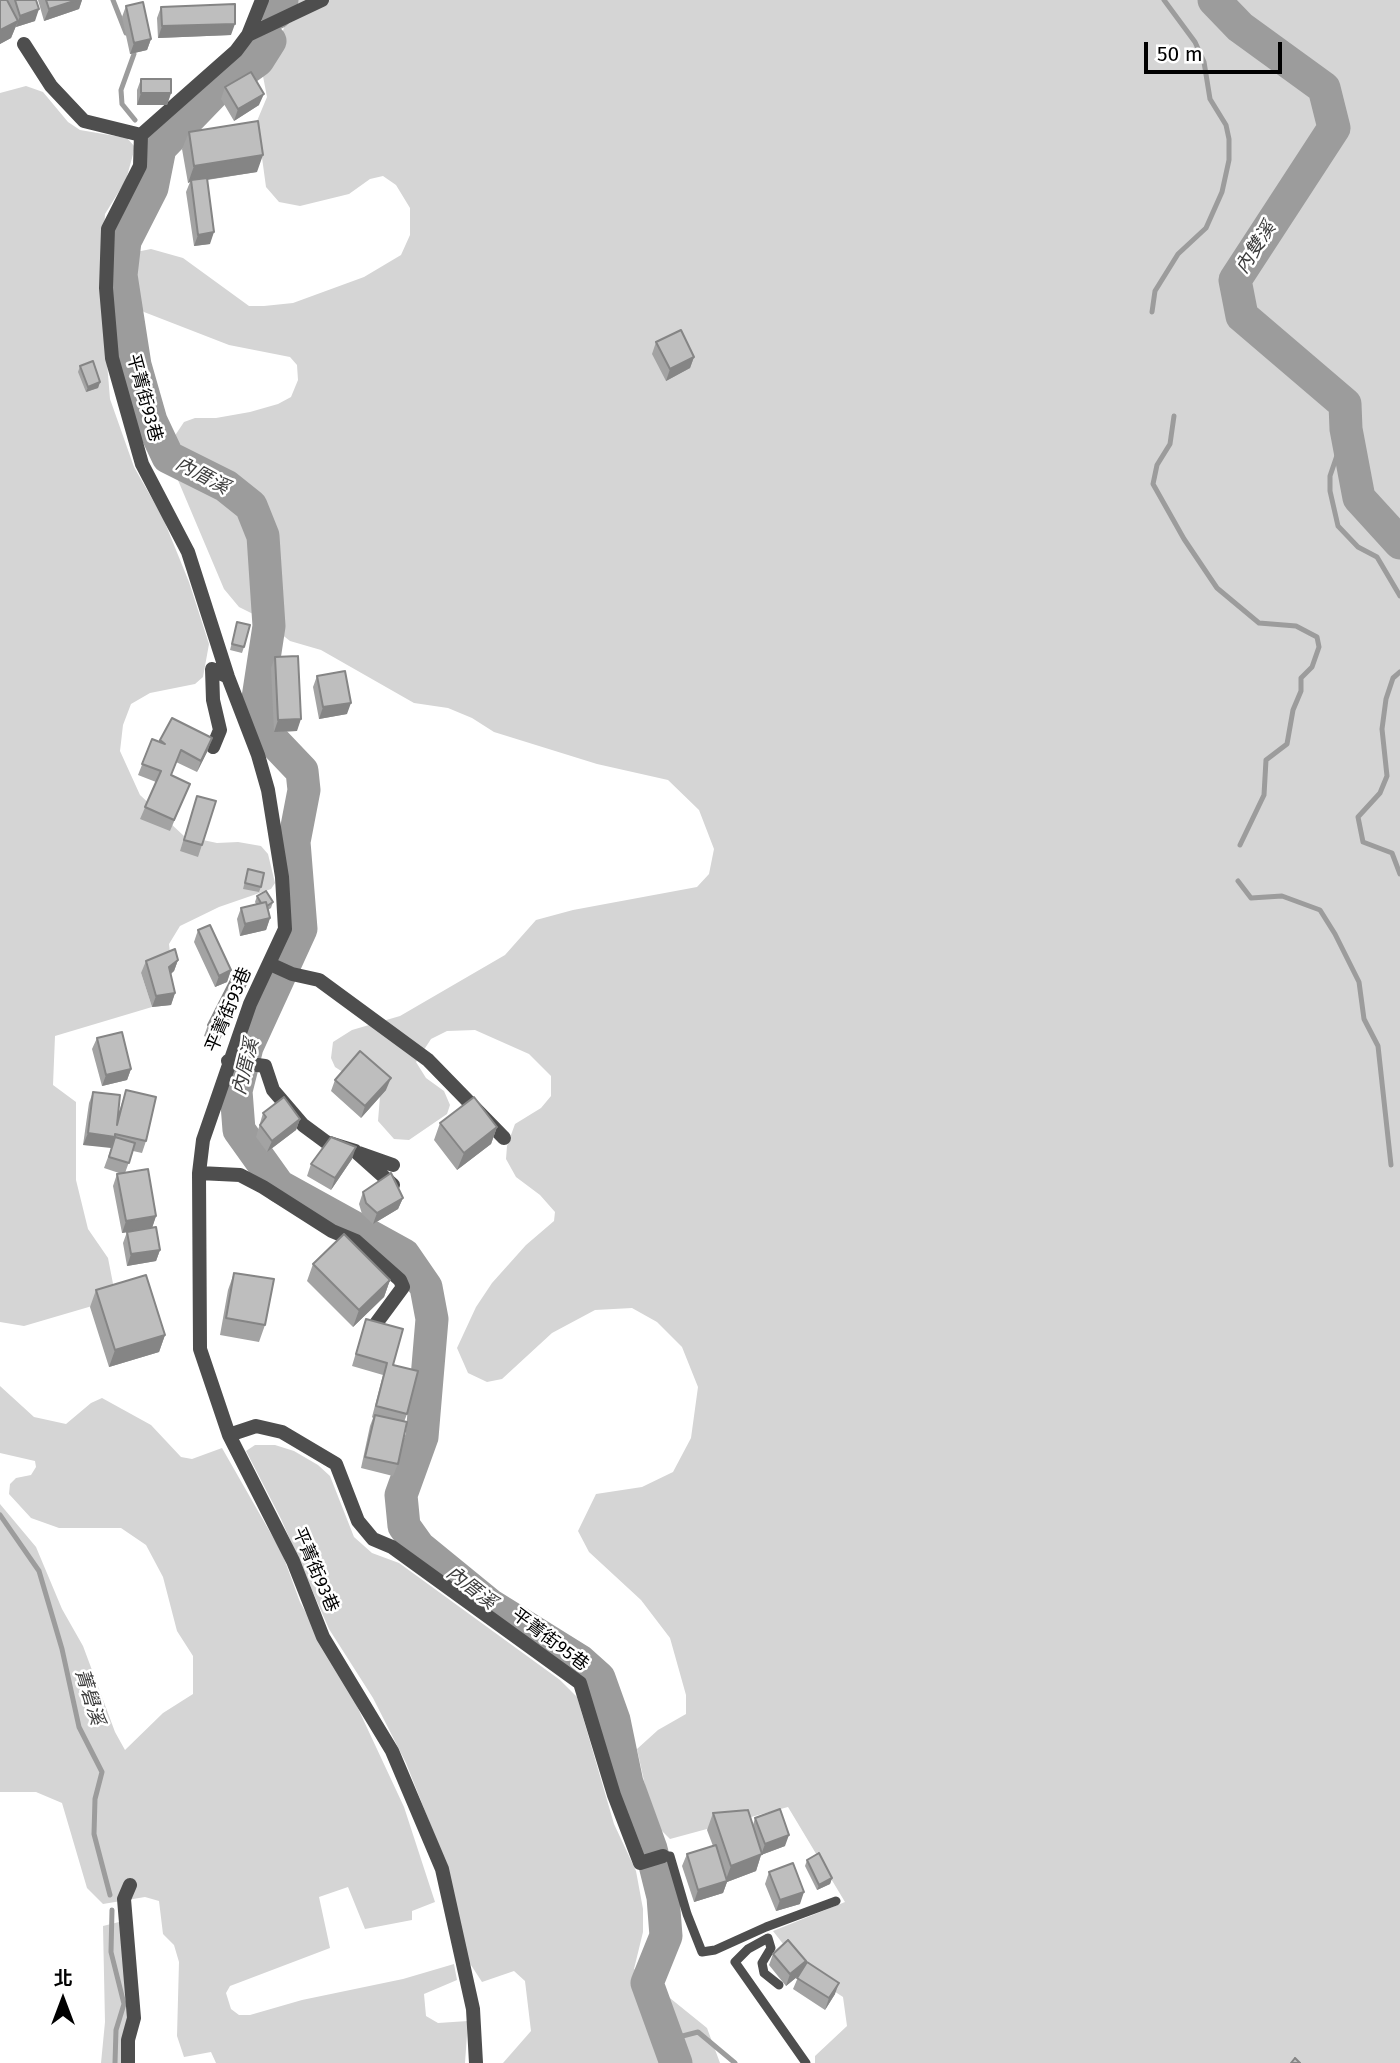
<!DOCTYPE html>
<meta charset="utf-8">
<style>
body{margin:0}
#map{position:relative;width:1400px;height:2063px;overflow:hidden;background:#fff;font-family:"Fira Sans","Noto Sans TC",sans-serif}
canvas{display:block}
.north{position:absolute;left:28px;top:1965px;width:70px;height:70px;-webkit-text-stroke:5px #fff;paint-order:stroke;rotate:0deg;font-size:19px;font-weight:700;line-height:28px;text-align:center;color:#000}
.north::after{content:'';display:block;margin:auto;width:24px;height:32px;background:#000;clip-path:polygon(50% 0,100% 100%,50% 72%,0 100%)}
.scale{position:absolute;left:1144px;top:42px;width:138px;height:32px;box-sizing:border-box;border:4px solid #000;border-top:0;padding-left:9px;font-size:21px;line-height:24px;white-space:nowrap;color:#000;-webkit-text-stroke:5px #fff;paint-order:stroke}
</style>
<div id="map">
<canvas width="1400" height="2063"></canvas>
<div class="north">北</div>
<div class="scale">50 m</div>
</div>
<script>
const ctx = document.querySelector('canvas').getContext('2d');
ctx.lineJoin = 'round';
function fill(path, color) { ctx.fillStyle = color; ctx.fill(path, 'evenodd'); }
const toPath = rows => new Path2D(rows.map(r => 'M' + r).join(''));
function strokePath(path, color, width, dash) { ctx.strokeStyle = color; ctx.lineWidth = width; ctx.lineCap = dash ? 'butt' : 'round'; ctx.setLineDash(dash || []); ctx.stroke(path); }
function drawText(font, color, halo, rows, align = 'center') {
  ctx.font = font + ' "Fira Sans","Noto Sans TC",sans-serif'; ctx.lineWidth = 5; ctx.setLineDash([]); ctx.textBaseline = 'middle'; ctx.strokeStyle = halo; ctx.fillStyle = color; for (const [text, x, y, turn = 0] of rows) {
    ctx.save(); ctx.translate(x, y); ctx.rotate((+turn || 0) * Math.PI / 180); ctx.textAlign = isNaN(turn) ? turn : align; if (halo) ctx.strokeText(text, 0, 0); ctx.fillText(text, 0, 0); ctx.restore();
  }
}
const green = toPath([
 [291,0,1400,0,1400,2063,815,2063,815,2056,847,2026,843,1997,805,1972,773,1931,845,1902,788,1807,670,1839,653,1822,637,1749,658,1730,686,1714,686,1695,670,1638,641,1600,589,1552,578,1531,596,1494,642,1487,673,1472,691,1438,698,1387,682,1347,657,1322,632,1308,595,1310,552,1333,502,1379,487,1382,468,1373,457,1348,476,1307,492,1283,526,1245,554,1221,555,1212,540,1195,516,1177,506,1159,507,1146,515,1124,541,1108,551,1096,551,1076,529,1054,475,1030,447,1031,431,1039,416,1062,426,1078,444,1091,450,1105,447,1114,409,1140,394,1139,378,1121,380,1096,335,1067,331,1058,333,1042,352,1030,400,1016,505,955,536,920,573,910,697,887,709,874,714,849,699,810,668,780,597,764,494,732,472,718,448,708,414,703,321,650,290,641,261,618,239,607,224,589,172,466,174,437,184,422,195,418,216,418,250,412,278,404,291,397,298,380,297,365,290,357,229,345,144,312,135,304,130,276,132,258,136,252,151,249,183,258,249,306,264,306,293,303,364,277,401,255,410,235,410,208,396,185,383,176,370,179,349,194,300,206,279,202,266,187,257,121,267,97,262,71,282,35],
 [26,86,43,92,68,122,80,130,127,138,135,147,126,180,105,214,101,289,110,399,134,467,163,518,189,582,209,644,203,677,195,684,150,693,131,704,123,725,120,751,140,795,184,836,217,843,238,842,261,846,268,854,275,883,271,889,219,907,180,926,169,944,171,961,141,973,152,1007,55,1036,53,1085,76,1102,76,1180,88,1229,108,1258,116,1299,24,1326,0,1322,0,93],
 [0,1386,34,1417,66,1424,91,1403,102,1398,151,1425,181,1457,192,1459,222,1448,282,1553,300,1602,355,1702,404,1807,435,1902,412,1911,412,1920,365,1929,348,1887,319,1897,330,1948,230,1986,226,1993,231,2009,239,2015,250,2015,302,2000,403,1979,454,1964,457,1980,424,1994,426,2016,438,2023,468,2021,465,2063,216,2063,211,2052,184,2057,177,2036,179,1962,174,1945,163,1934,159,1901,145,1897,103,1904,87,1888,62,1803,36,1792,0,1792,0,1504,36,1547,62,1609,83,1646,115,1732,125,1750,163,1713,193,1694,193,1656,177,1631,163,1577,146,1545,121,1528,59,1528,31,1518,9,1494,10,1484,16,1478,31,1475,36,1467,35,1461,0,1453],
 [255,1445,275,1445,294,1451,318,1465,330,1476,354,1537,372,1553,399,1563,560,1680,577,1697,614,1824,636,1871,643,1909,643,1932,634,1969,707,2028,720,2063,503,2063,531,2031,525,1981,514,1971,482,1982,469,1962,446,1864,406,1763,373,1698,329,1629,281,1519,246,1451],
 [119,1922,128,1932,131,2063,101,2063,105,2022,103,1926]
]);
const stream = toPath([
 [113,0,126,33],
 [132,49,134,54,121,90,122,104,135,120],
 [154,140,160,148],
 [1152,312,1155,291,1178,254,1206,228,1222,192,1229,160,1229,139,1226,125,1210,99,1204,62,1195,42,1164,0],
 [1174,416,1170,444,1157,465,1153,484,1184,539,1217,588,1259,623,1296,626,1317,637,1319,647,1312,667,1301,678,1301,691,1293,710,1287,744,1266,760,1264,795,1240,845],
 [1346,429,1330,476,1330,491,1338,526,1358,547,1377,557,1400,596],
 [1400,672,1393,678,1386,699,1382,729,1387,776,1380,793,1358,817,1363,842,1392,853,1400,874],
 [1238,881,1251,898,1282,896,1320,910,1335,934,1359,982,1364,1019,1378,1046,1391,1165],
 [0,1515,39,1571,62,1649,79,1727,102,1772,95,1799,94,1834,110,1895],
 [112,1910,111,1952,124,2004,116,2030,115,2063],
 [660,2050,667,2040,698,2032,735,2063]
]);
const river = toPath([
 [1214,0,1240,27,1324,88,1334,128,1235,280,1242,316,1345,404,1346,429,1359,498,1400,543],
 [276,13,282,0],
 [270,41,258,60,215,91,160,148,152,188,125,241,121,275,135,365,151,421,168,457,226,486,251,506,263,536,269,626,258,698,261,728,302,771,304,790,294,842,301,929,247,1047,236,1091,239,1130,279,1186,404,1255,426,1287,432,1319,422,1437,401,1495,404,1526,419,1547,490,1605,580,1661,599,1678,614,1720,627,1783,651,1849,663,1897,666,1936,647,1983,676,2063]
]);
const service = toPath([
 [663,1856,670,1856,687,1914,702,1952,715,1950,766,1927,836,1901],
 [779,1985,764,1973,762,1963,771,1948,768,1938,748,1949,735,1962,806,2063]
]);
const minor = toPath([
 [262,0,248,35,236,51,141,135,140,166,108,229,106,288,112,358,142,464,188,552,228,677,258,755,268,790,282,877,285,929,250,1004,203,1140,199,1173,200,1349,229,1435,293,1561,323,1637,392,1751,442,1869,473,2009,476,2063],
 [248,35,322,0],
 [24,44,51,86,84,121,141,135],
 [213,747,220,730,213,700,212,669,228,677],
 [270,964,292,974,319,980,428,1060,504,1138],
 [228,1061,265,1066,273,1090,303,1125,326,1142,355,1151,393,1185],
 [359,1153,393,1165],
 [199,1173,240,1175,263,1187,332,1231,356,1241,400,1280,403,1287,372,1329],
 [229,1435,256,1426,282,1432,336,1464,358,1521,373,1539,392,1547,580,1683,614,1795,640,1863,663,1856],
 [128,2063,128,2040,134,2018,124,1899,130,1885]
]);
const wall = toPath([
 [0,0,36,0,35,21,16,27,16,26,11,38,0,44],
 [38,0,82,0,79,9,44,21],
 [126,6,151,39,147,50,130,54,122,17],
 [161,7,231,35,158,38,157,18],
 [141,79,171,93,167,105,137,105,137,90],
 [225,87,259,105,234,121,221,99],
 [189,132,257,172,207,180,210,244,194,246,186,192,190,182,188,183,182,149],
 [656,342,694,357,690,368,666,381,652,354],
 [80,366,100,382,98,388,86,392,78,372],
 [237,622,244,647,242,653,230,650],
 [275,657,297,731,274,732,271,668],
 [317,676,347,714,319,719,313,687],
 [172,718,208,750,197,772,176,762,171,775,190,784,170,831,140,819,156,782,138,775,152,739,160,742],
 [197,796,202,845,198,857,180,851],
 [248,869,261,887,259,892,243,889],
 [257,896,273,902,271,908,268,910,270,918,266,930,240,936,237,919,241,908,256,904,255,902],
 [198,930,231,970,227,982,215,987,194,942],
 [178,960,174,971,171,974,175,993,171,1005,152,1007,141,973,146,961],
 [247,984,218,1043,204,1036,208,1025],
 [97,1038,131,1069,127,1080,102,1086,92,1049],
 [335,1080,386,1090,361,1118,331,1091],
 [126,1090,146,1141,142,1153,133,1151,125,1173,156,1216,152,1228,160,1250,156,1261,127,1266,123,1243,127,1232,122,1233,113,1186,117,1174,122,1174,104,1168,112,1146,83,1145,89,1103,93,1092,118,1115],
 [263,1113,300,1119,296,1130,267,1152,256,1137],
 [440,1123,497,1127,491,1144,457,1170,434,1140],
 [352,1159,331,1190,307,1176,311,1164],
 [363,1192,403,1198,398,1209,373,1224,362,1214,359,1204],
 [313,1264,390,1280,384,1297,353,1327,307,1281],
 [234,1273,265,1325,259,1342,220,1335,228,1290],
 [96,1290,165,1335,159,1352,109,1367,90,1307],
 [366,1319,393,1365,407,1414,404,1422,398,1464,393,1476,361,1468,370,1426,373,1418,372,1417,383,1375,352,1366],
 [713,1813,753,1825,755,1818,785,1846,761,1855,756,1871,727,1882,723,1893,694,1902,682,1866,687,1854,713,1846,707,1830],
 [807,1860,832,1878,830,1884,817,1890,805,1866],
 [769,1872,800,1904,776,1911,765,1884],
 [773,1954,803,1968,835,1994,825,2010,793,1989,799,1975,786,1986,769,1965]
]);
const shadedWall = toPath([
 [77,0,82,0,79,9,44,21,49,9],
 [39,9,35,21,16,27,20,16],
 [18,21,11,38,0,44,0,30],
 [235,24,231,35,158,38,162,26],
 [151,39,147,50,130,54,134,43],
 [141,93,171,93,167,105,137,105],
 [264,94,259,105,234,121,238,109],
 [263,155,257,172,191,182,191,180,190,182,188,183,194,166],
 [214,232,210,244,194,246,198,235],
 [694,357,690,368,666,381,670,369],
 [100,382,98,388,86,392,88,387],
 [351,703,347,714,319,719,323,707],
 [301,719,297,731,274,732,278,720],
 [212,738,208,750,197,772,201,761],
 [270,918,266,930,240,936,245,924],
 [178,960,174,971,165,978,169,967],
 [231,970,227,982,215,987,219,976],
 [251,973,247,984,218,1043,222,1032],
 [175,993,171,1005,152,1007,156,996],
 [131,1069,127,1080,102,1086,106,1075],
 [391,1078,386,1090,361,1118,365,1106],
 [300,1119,296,1130,267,1152,272,1141],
 [497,1127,491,1144,457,1170,464,1153],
 [88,1133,115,1137,111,1148,83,1145],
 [356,1147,352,1159,331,1190,335,1178],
 [403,1198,398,1209,373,1224,377,1213],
 [156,1216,152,1228,122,1233,126,1221],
 [160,1250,156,1261,127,1266,131,1254],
 [390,1280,384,1297,353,1327,359,1310],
 [165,1335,159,1352,109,1367,115,1350],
 [789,1835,785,1846,761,1855,756,1871,727,1882,723,1893,694,1902,698,1890,725,1882,731,1866,761,1855,765,1844],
 [832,1878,830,1884,817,1890,819,1885],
 [804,1892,800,1904,776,1911,780,1900],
 [806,1961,802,1973,786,1986,790,1974],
 [839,1983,835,1994,825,2010,829,1998]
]);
const building = toPath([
 [0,0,7,0,18,21,0,30,0,0],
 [15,0,36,0,39,9,20,16,15,0],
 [46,0,77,0,49,9,46,0],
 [143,2,151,39,134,43,126,6,143,2],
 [235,4,235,24,162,26,161,7,235,4],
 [251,72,264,94,238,109,225,87,251,72],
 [141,79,171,79,171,93,141,93,141,79],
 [258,121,263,155,194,166,189,132,258,121],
 [207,178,214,232,198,235,191,180,207,178],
 [681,330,694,357,670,369,656,342,681,330],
 [93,361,100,382,88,387,80,366,93,361],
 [237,622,250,625,244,647,232,644,237,622],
 [298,656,301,719,278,720,275,657,298,656],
 [345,671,351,703,323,707,317,676,345,671],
 [172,718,212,738,201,761,181,750,171,775,190,784,174,820,145,807,161,771,142,764,152,739,165,744,160,740,172,718],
 [197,796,216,801,202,845,184,840,197,796],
 [248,869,264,873,261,887,245,883,248,869],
 [266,891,273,902,267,906,266,902,261,903,257,896,266,891],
 [266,902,270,918,245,924,241,908,266,902],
 [210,925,231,970,219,976,198,930,210,925],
 [175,949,178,960,169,967,175,993,156,996,146,961,175,949],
 [238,966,251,973,222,1032,208,1025,238,966],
 [122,1032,131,1069,106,1075,97,1038,122,1032],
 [360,1051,391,1078,365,1106,335,1080,360,1051],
 [126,1090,156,1097,146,1141,115,1134,115,1137,88,1133,93,1092,120,1095,117,1125,126,1090],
 [284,1097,300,1119,272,1141,260,1125,266,1117,263,1113,284,1097],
 [474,1097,497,1127,464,1153,440,1123,474,1097],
 [115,1137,135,1143,129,1163,109,1157,115,1137],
 [331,1137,356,1147,335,1178,311,1164,331,1137],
 [148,1169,156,1216,126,1221,117,1174,148,1169],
 [391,1173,403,1198,377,1213,366,1203,363,1192,391,1173],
 [156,1227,160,1250,131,1254,127,1232,156,1227],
 [344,1234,390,1280,359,1310,313,1264,344,1234],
 [234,1273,274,1279,265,1325,226,1318,234,1273],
 [146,1275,165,1335,115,1350,96,1290,146,1275],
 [366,1319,403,1329,393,1365,418,1371,407,1414,376,1406,387,1363,356,1354,366,1319],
 [375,1415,407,1422,398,1464,365,1457,375,1415],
 [780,1809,789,1835,765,1844,755,1818,780,1809],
 [748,1810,762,1854,731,1866,713,1813,748,1810],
 [716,1845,727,1881,698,1890,687,1854,716,1845],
 [819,1853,832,1878,819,1885,807,1860,819,1853],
 [793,1863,804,1892,780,1900,769,1872,793,1863],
 [788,1940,806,1961,790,1974,773,1954,788,1940],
 [807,1962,839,1983,829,1998,797,1978,807,1962],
 [1295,2058,1300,2063,1291,2063,1295,2058]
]);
const streetNames = [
 ["平菁街93巷",144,398,75],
 ["平菁街93巷",229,1010,-67],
 ["平菁街93巷",315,1570,67],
 ["平菁街95巷",550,1640,37]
];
const waterNames = [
 ["內雙溪",1256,248,-57],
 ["內厝溪",202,476,28],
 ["內厝溪",246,1067,-76],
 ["內厝溪",471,1588,38],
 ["菁礐溪",89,1697,73]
];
fill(green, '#d5d5d5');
strokePath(stream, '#9c9c9c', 5);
strokePath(river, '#9c9c9c', 33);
strokePath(service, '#4e4e4e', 9);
strokePath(minor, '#4e4e4e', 14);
fill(wall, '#a3a3a3');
fill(shadedWall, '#858585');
fill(building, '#bebebe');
strokePath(building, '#858585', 2);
drawText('18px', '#000', '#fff', streetNames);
drawText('italic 19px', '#3d3d3d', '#fff', waterNames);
</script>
